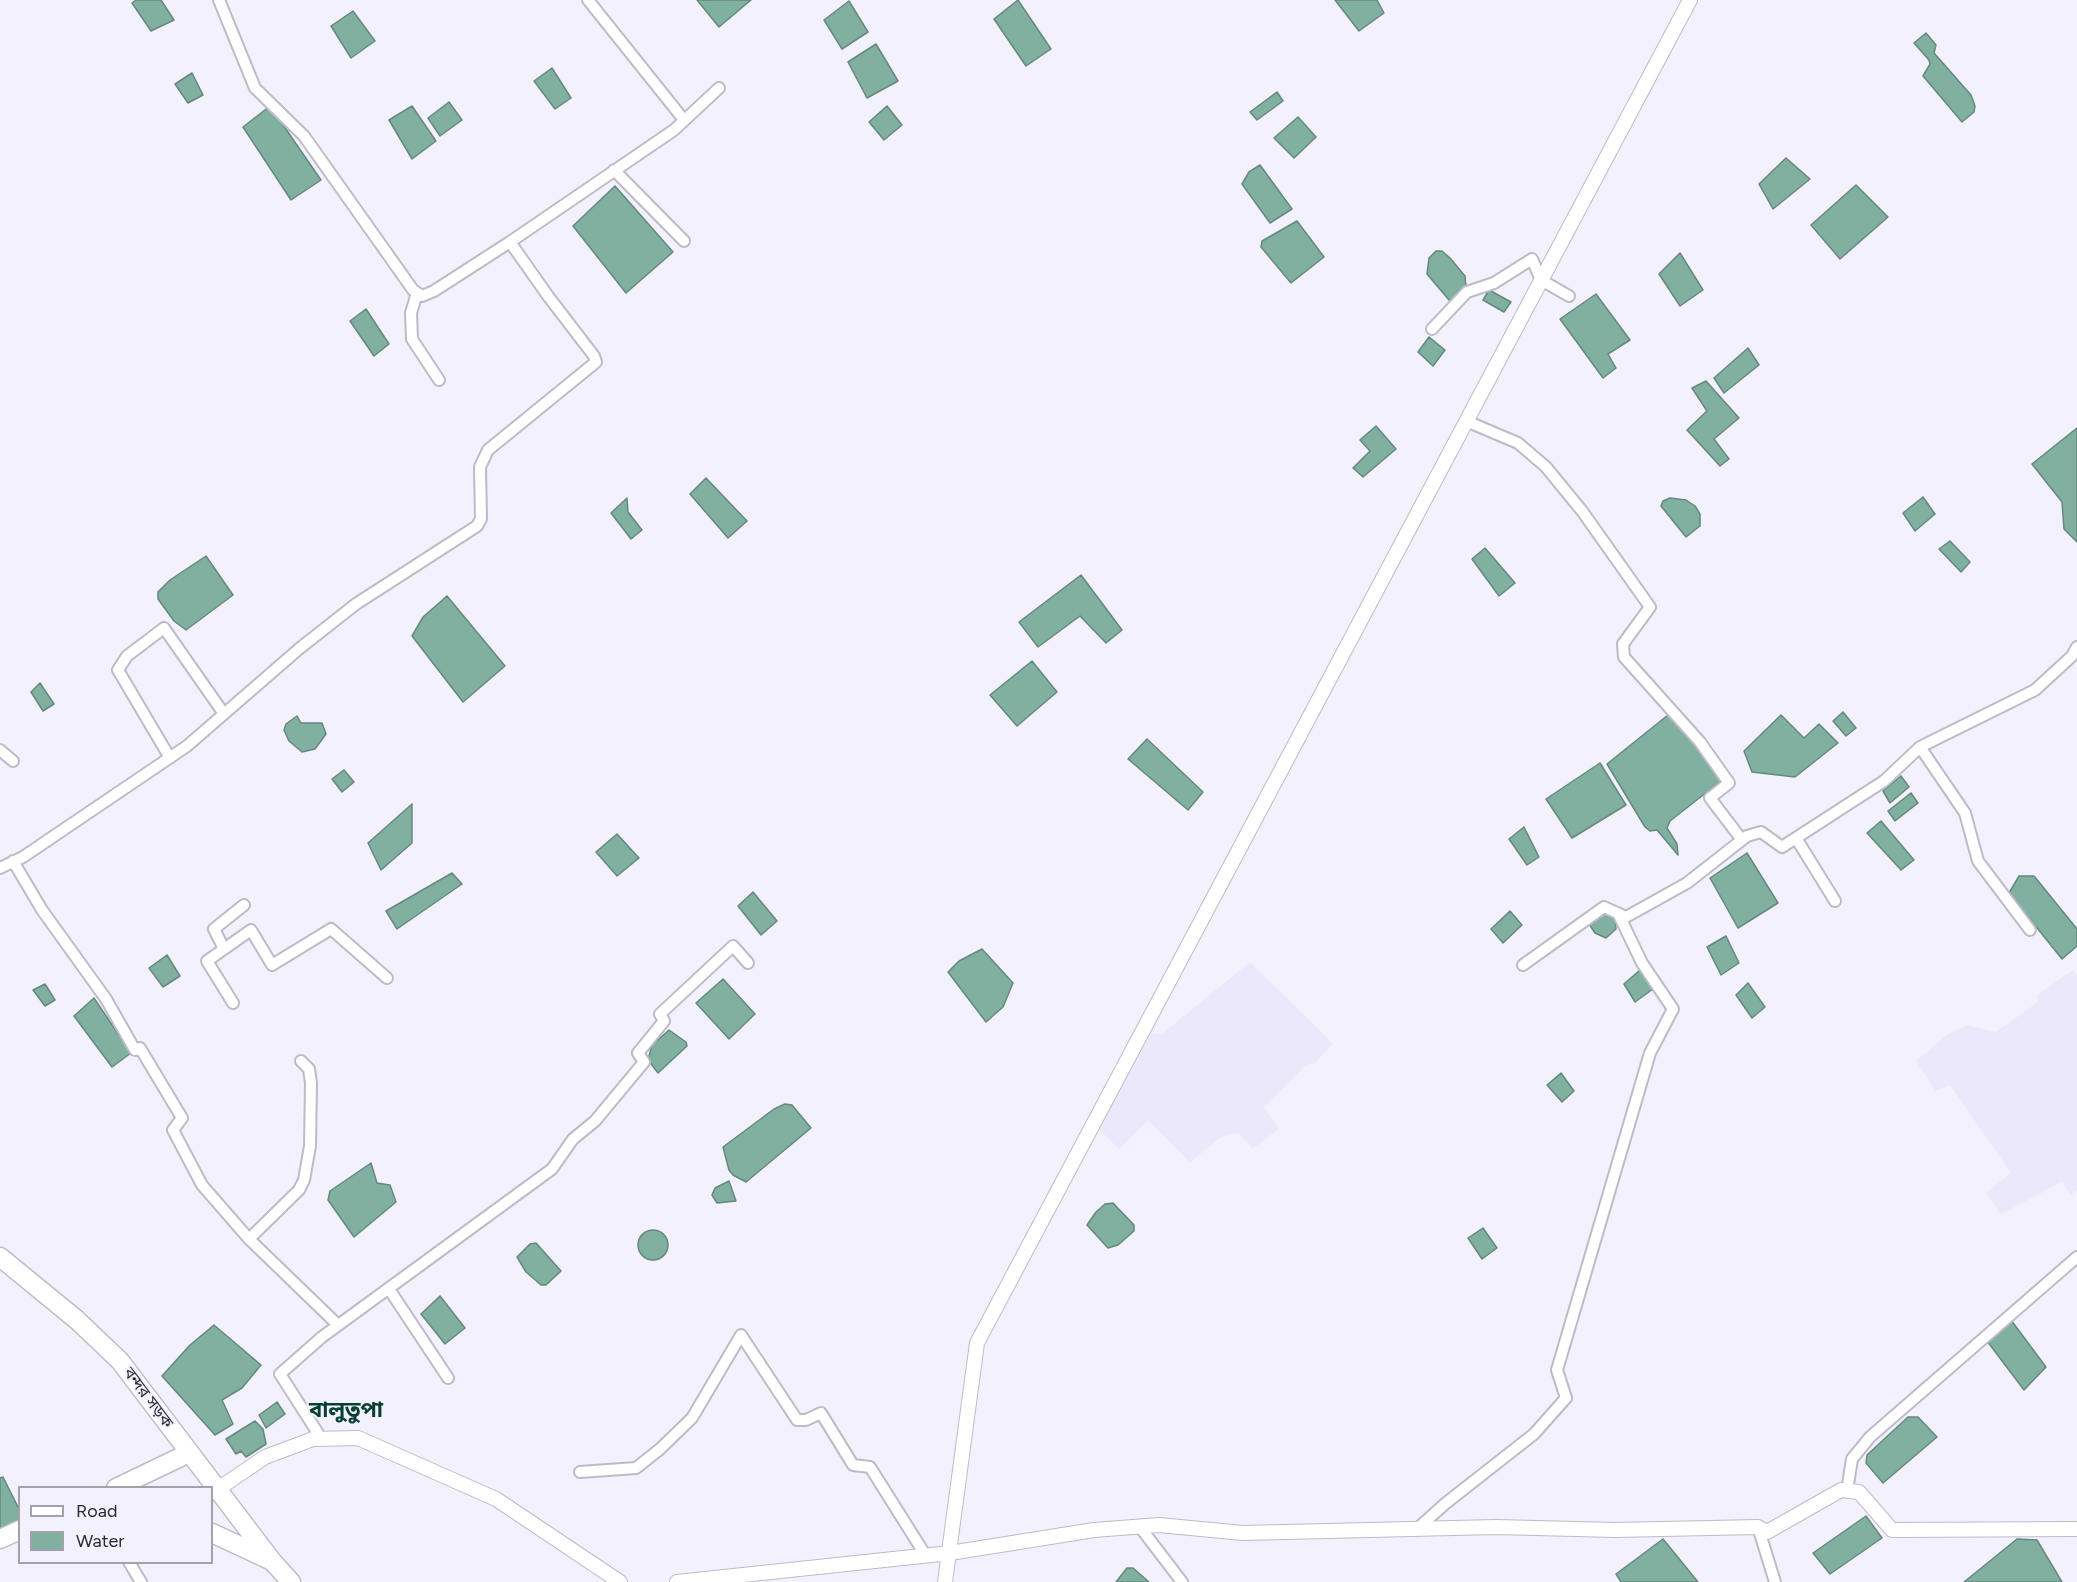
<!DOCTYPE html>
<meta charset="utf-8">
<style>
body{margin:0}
#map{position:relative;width:2077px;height:1582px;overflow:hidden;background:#f3f1fd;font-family:Figtree,sans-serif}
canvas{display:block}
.legend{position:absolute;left:18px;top:1486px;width:195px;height:78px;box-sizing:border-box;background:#f3f1fd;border:2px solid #a3a1aa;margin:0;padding:8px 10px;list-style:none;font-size:18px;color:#2a292d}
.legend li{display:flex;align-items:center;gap:12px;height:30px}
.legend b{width:30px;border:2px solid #a3a1aa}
</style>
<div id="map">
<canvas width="2077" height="1582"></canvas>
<ul class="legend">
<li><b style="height:8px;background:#fff"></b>Road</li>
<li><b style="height:16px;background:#80b0a0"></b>Water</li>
</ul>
</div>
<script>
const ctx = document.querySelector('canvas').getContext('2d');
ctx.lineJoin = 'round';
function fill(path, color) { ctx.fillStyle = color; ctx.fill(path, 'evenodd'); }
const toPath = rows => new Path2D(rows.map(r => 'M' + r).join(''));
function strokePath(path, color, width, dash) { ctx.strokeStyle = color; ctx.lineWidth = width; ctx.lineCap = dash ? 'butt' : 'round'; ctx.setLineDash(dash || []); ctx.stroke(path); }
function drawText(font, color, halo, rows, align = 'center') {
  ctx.font = font + ' Figtree,"Noto Sans Bengali",sans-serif'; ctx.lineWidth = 4.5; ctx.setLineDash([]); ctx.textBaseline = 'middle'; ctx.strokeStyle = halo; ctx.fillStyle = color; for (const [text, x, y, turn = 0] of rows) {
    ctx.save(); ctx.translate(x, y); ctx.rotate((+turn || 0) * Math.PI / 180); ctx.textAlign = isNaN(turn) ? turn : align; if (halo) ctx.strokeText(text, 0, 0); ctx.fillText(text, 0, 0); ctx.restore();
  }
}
const built = toPath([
 [1250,962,1333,1044,1315,1063,1306,1065,1264,1107,1279,1129,1252,1149,1239,1133,1221,1137,1190,1162,1148,1120,1119,1149,1099,1129,1151,1034,1162,1034],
 [2073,970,2077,976,2077,1190,2071,1195,2062,1182,2001,1214,1986,1193,2011,1173,1950,1085,1936,1091,1916,1061,1948,1034,1967,1025,1996,1032,2038,1002,2037,995]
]);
const water = toPath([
 [136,0,161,0,174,20,151,31,132,3,136,0],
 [697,0,751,0,719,27,697,0],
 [1018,0,1051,49,1026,66,994,19,1018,0],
 [1335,0,1377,0,1384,13,1359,31,1335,0],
 [849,1,868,32,842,49,824,20,849,1],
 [353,11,375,41,351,58,331,26,353,11],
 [1926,33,1936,45,1934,53,1971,95,1975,106,1974,112,1962,122,1923,76,1930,64,1929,60,1914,43,1926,33],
 [876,44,898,81,867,98,848,62,876,44],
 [552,68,571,98,555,109,534,81,552,68],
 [192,73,203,95,188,103,175,84,192,73],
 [1277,92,1283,101,1257,120,1250,112,1277,92],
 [449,102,462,120,440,136,428,118,449,102],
 [270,106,321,180,291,200,243,127,270,106],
 [412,106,436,141,412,159,389,120,412,106],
 [887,106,902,125,884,140,869,122,887,106],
 [1298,117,1316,137,1294,158,1274,138,1298,117],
 [1786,158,1810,179,1773,209,1759,184,1786,158],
 [1260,165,1292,209,1270,223,1242,184,1249,172,1260,165],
 [1856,185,1888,217,1840,259,1811,225,1856,185],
 [615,186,673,252,626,293,573,226,615,186],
 [1297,221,1324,257,1291,283,1261,247,1262,241,1297,221],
 [1436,251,1442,251,1450,258,1465,276,1466,287,1455,299,1449,300,1427,274,1429,258,1436,251],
 [1680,253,1703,290,1680,306,1659,274,1680,253],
 [1489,290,1511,302,1504,312,1483,300,1489,290],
 [1596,294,1630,340,1608,354,1616,368,1603,378,1560,319,1596,294],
 [366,309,389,344,374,356,350,321,366,309],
 [1429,337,1445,350,1433,366,1418,352,1429,337],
 [1748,348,1759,365,1724,393,1714,378,1748,348],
 [1706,381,1739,418,1714,439,1729,459,1720,466,1687,430,1707,411,1692,388,1706,381],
 [1376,426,1396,449,1363,477,1353,468,1370,451,1360,440,1376,426],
 [2077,428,2077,542,2064,529,2062,502,2032,464,2077,428],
 [706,478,747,521,728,538,690,494,706,478],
 [1923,497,1935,514,1915,531,1903,513,1923,497],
 [627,498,628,512,642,530,631,539,611,513,627,498],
 [1670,498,1686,500,1695,506,1700,514,1700,526,1686,537,1661,506,1663,501,1670,498],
 [1950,541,1970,562,1961,572,1939,549,1950,541],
 [1485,548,1515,583,1499,596,1472,559,1485,548],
 [206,556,233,595,186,630,174,621,158,599,158,592,170,580,206,556],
 [1081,575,1122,630,1106,643,1080,616,1038,647,1019,622,1081,575],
 [447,596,505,666,463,702,412,636,423,617,447,596],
 [1032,661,1057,692,1017,726,990,695,1032,661],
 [40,683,54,704,43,711,31,692,40,683],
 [1843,712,1856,728,1846,736,1833,721,1843,712],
 [1668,715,1690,735,1721,781,1670,821,1667,828,1677,844,1678,855,1657,830,1650,831,1645,827,1607,764,1668,715],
 [1781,715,1804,738,1819,724,1838,743,1795,777,1752,772,1744,751,1781,715],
 [297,716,301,723,322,723,326,734,315,749,302,752,289,741,284,730,286,724,297,716],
 [1147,739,1203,792,1188,810,1128,759,1147,739],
 [1600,763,1626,805,1572,838,1546,799,1600,763],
 [344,770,354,782,342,792,332,779,344,770],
 [1901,776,1909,787,1890,803,1883,791,1901,776],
 [1911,793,1918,803,1895,821,1888,811,1911,793],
 [412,804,412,843,381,870,368,843,412,804],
 [1881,821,1914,860,1901,870,1867,833,1881,821],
 [1524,827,1539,857,1527,865,1509,839,1524,827],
 [617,834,639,858,617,876,596,852,617,834],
 [1747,853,1778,903,1738,928,1710,878,1747,853],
 [452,873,462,884,397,929,386,911,452,873],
 [2019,876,2034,876,2077,929,2077,946,2062,959,2009,893,2019,876],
 [753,892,777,921,761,935,738,906,753,892],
 [1510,911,1522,925,1503,943,1491,929,1510,911],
 [1603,911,1615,918,1616,929,1606,938,1595,933,1589,924,1603,911],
 [1726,936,1739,963,1721,975,1707,947,1726,936],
 [982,949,1013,983,1003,1007,986,1022,948,972,959,961,982,949],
 [167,955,180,976,163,987,149,968,167,955],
 [1640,970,1653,989,1635,1002,1624,984,1640,970],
 [723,979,755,1014,729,1039,696,1003,723,979],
 [1748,983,1765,1007,1752,1018,1736,995,1748,983],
 [45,984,55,1000,45,1006,33,990,45,984],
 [94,998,131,1053,112,1067,74,1016,94,998],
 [669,1030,686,1042,687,1046,658,1073,648,1060,652,1045,669,1030],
 [1561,1073,1574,1091,1562,1102,1547,1085,1561,1073],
 [785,1104,792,1105,811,1128,746,1182,733,1175,729,1170,723,1147,774,1109,785,1104],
 [371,1163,377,1183,390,1185,396,1202,354,1237,328,1200,330,1191,371,1163],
 [729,1181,736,1201,717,1203,712,1195,715,1188,729,1181],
 [1113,1203,1134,1225,1134,1231,1118,1245,1108,1248,1087,1225,1096,1212,1105,1204,1113,1203],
 [1483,1228,1497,1248,1482,1259,1468,1238,1483,1228],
 '638 1245a15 15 0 1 1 30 0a15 15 0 1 1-30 0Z',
 [536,1243,561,1271,546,1285,541,1285,526,1272,517,1257,530,1244,536,1243],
 [440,1296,465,1328,445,1344,421,1314,440,1296],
 [2011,1320,2046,1367,2024,1390,1987,1341,2011,1320],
 [214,1325,261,1365,242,1388,222,1400,233,1424,215,1435,162,1376,190,1345,214,1325],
 [277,1402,285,1414,266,1428,259,1415,277,1402],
 [1908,1417,1918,1417,1937,1437,1883,1483,1866,1463,1867,1455,1908,1417],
 [255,1421,263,1429,266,1444,246,1457,241,1451,236,1454,226,1439,255,1421],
 [3,1477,20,1511,19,1525,0,1533,0,1478,3,1477],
 [1866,1516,1882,1538,1830,1574,1813,1553,1866,1516],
 [1663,1539,1698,1582,1621,1582,1616,1574,1663,1539],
 [2017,1539,2037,1540,2062,1582,1964,1582,2017,1539],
 [1127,1568,1133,1568,1149,1582,1116,1582,1127,1568]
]);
const street = toPath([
 [588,0,684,120],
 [614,170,684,241],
 [510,242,674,130,719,88],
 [417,293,411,313,412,339,439,380],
 [1432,329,1467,292,1494,283,1532,259,1541,280,1569,296],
 [1466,421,1518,443,1546,467,1582,511,1650,607,1623,644,1624,657,1700,742,1729,783,1710,798,1742,840],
 [0,750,13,761],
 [170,758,118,670,127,656,164,628,224,714],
 [1796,838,1835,901],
 [13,861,42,910,106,999,135,1050,140,1048,182,1118,173,1130,202,1185,249,1239,338,1325],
 [0,868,23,857,187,746,300,648,356,604,477,526,481,519,480,467,488,450,596,362,594,356,548,296,510,242,434,291,422,296,413,290,304,136,255,88,219,0],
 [2030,930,1978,861,1965,813,1920,747,2035,690,2072,656,2077,647],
 [224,949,214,929,244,905],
 [1523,965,1604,907,1626,917,1687,883,1747,836,1761,832,1782,847,1884,781,1920,747],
 [233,1003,207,961,251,930,272,965,331,929,387,978],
 [249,1239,299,1190,304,1180,310,1146,311,1083,309,1069,301,1061],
 [389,1289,448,1378],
 [321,1438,280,1374,322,1337,552,1169,573,1139,595,1121,644,1062,638,1053,664,1021,660,1014,733,946,748,963],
 [580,1472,636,1468,660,1449,692,1418,741,1335,797,1420,806,1420,821,1413,853,1465,870,1467,926,1556],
 [1847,1491,1852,1459,1870,1437,2077,1257],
 [1140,1527,1182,1582],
 [1758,1527,1775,1582],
 [1417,1529,1446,1503,1534,1434,1566,1398,1557,1370,1650,1053,1673,1009,1642,963,1618,913],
 [129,1562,141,1582]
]);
const secondary = toPath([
 [218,1489,265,1457,313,1439,358,1438,496,1499,620,1582],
 [677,1582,950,1553,1094,1530,1159,1525,1243,1533,1496,1527,1615,1530,1758,1527,1767,1532,1841,1490,1859,1492,1892,1530,2077,1529],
 [945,1582,977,1343,1690,0]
]);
const highway = toPath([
 [0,1257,77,1320,120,1361,272,1561],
 [116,1488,189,1453],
 [212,1533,272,1561,291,1582],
 [0,1539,20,1530]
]);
const streetNames = [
 ["বন্দর সড়ক",148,1398,53]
];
const districtNames = [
 ["বালুতুপা",346,1411]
];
fill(built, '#ece8fc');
fill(water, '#80b0a0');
strokePath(water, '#66887e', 1.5);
strokePath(street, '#bebbc8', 14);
strokePath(secondary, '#bebbc8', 16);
strokePath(highway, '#bebbc8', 21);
strokePath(street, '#fff', 10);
strokePath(secondary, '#fff', 14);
strokePath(highway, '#fff', 18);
drawText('16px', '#2a292d', '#f3f1fd', streetNames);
drawText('bold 22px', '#074033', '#f3f1fd', districtNames);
</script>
